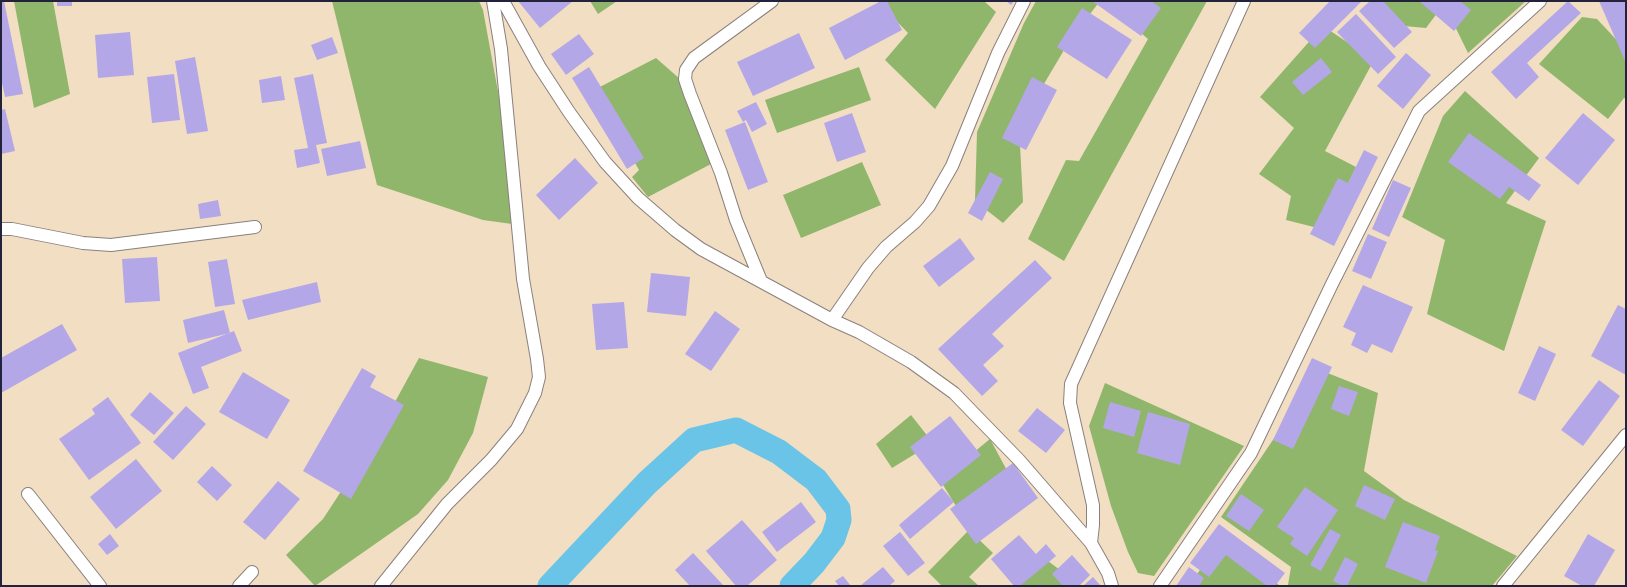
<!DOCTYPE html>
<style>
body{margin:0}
#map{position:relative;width:1627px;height:587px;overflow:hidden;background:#f2dec2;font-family:Vollkorn,serif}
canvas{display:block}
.frame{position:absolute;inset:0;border:2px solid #22223b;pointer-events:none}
</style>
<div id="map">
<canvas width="1627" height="587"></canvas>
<div class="frame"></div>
</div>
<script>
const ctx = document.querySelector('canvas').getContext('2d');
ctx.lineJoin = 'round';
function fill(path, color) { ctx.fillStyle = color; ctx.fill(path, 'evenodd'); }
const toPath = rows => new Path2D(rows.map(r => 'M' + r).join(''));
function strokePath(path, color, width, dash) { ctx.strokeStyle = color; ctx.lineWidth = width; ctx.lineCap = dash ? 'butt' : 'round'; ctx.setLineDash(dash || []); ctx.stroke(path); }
const forest = toPath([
 [14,1,53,1,70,94,34,108],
 [332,1,479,1,483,10,501,108,512,224,483,220,377,185],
 [590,1,617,1,598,14],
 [880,1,984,1,996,12,935,109,885,60,908,33,878,2],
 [1036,1,1100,1,1070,40,1019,126,1023,202,1003,223,975,201,977,132,1024,23],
 [1139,1,1207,1,1064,261,1028,239,1066,160,1079,161,1148,39,1127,21],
 [1377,1,1526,1,1468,53,1444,4,1426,28,1393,25],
 [1582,17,1597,19,1626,50,1626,99,1624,98,1608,119,1539,64],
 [1323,26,1374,60,1325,151,1356,167,1326,230,1286,220,1291,196,1259,174,1294,128,1260,97],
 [656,58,680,79,711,164,648,197,632,177,639,170,594,90],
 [859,67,871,100,777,133,765,100],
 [1465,91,1539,158,1506,203,1546,221,1504,351,1427,314,1445,240,1402,217,1443,116],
 [862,162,881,205,801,238,783,195],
 [419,358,488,377,473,433,448,480,418,514,315,586,286,555,323,519,372,444],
 [1320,370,1378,393,1364,471,1404,500,1517,556,1492,586,1290,586,1288,585,1291,567,1221,517],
 [1105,383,1244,446,1154,576,1138,573,1128,552,1111,506,1089,426],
 [911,415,933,443,892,468,876,444],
 [990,439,1010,476,959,511,940,480],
 [969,530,993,553,969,577,979,586,942,586,928,572],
 [1224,538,1280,586,1188,586],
 [1044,558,1076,582,1072,586,1016,586]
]);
const canal = toPath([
 [550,586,647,483,694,440,736,430,779,452,816,480,838,509,839,520,833,538,814,563,792,586]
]);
const building = toPath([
 [1,1,4,1,23,94,5,97,1,78],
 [57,1,72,1,72,6,57,6],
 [518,1,573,1,540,28],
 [881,1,887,1,902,30,845,60,829,28],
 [1006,1,1014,1,1011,5],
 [1092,1,1151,1,1161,8,1141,36],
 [1330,1,1361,2,1315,48,1299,33],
 [1370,1,1383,1,1412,32,1394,48,1359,11],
 [1419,1,1460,1,1471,10,1454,31],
 [1568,1,1581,13,1527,63,1539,77,1516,99,1491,72],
 [1599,1,1626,1,1626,63],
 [1082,8,1132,40,1107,79,1057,47],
 [1356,14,1396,57,1378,74,1337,32],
 [130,32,134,75,98,78,95,35],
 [799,33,815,68,753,96,737,62],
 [579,34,594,54,566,75,551,54],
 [332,37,338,53,317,60,311,45],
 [1406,53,1431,75,1403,109,1377,86],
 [195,57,208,131,187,134,175,61],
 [1321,58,1332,72,1303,95,1292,82],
 [589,67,644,158,627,169,572,78],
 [174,74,180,120,152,123,147,77],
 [313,74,327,143,316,145,320,163,297,168,294,150,308,148,294,78],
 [281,76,285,100,262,103,259,80],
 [1032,77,1057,90,1026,150,1002,138],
 [756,102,767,124,752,132,746,120,743,122,737,111],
 [5,109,15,151,1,154,1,110],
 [852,113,866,152,837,162,824,123],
 [1583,113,1615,140,1578,185,1545,158],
 [745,122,768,182,748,190,725,130],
 [1469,133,1541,185,1529,201,1509,187,1500,199,1448,162],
 [360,141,366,168,327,176,321,149],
 [1364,150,1378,157,1334,246,1310,234,1338,178,1348,183],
 [575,158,598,183,559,220,536,195],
 [990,172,1003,179,982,221,968,213],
 [1393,180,1411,188,1389,237,1372,229],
 [218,200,221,216,200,219,198,204],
 [1368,234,1387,242,1371,279,1352,271],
 [960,238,975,259,939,287,923,266],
 [157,257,160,301,125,303,122,259],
 [227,259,235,304,215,307,208,262],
 [1035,260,1052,278,992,334,1004,346,983,365,998,381,982,396,938,349],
 [651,273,690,277,686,316,647,312],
 [317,282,321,302,248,320,242,300],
 [1363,285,1413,307,1392,353,1372,344,1367,353,1351,345,1356,333,1343,327],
 [624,302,628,348,596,350,592,304],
 [1618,305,1626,309,1626,375,1591,356],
 [224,310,230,333,188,343,183,320],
 [715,311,740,329,711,371,685,354],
 [62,324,77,350,1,393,1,358],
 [234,331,242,351,201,367,209,388,193,394,178,353],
 [1539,346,1556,354,1535,401,1518,393],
 [1312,358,1332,367,1293,449,1273,440],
 [362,368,376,376,370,387,404,405,351,499,303,471],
 [243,372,290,400,267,439,219,412],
 [1599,380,1620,396,1583,446,1561,430],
 [1339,386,1358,392,1349,416,1331,409],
 [150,392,174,413,154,435,130,415],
 [108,397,141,443,89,480,59,439,95,414,92,409],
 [1110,402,1141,411,1134,437,1103,428],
 [186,406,206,424,173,460,153,442],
 [1037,408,1065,430,1046,453,1018,431],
 [1148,412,1190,424,1180,465,1137,453],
 [950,416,981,455,941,487,910,447],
 [136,459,162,491,116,529,90,497],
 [1013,463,1038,498,976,544,950,509],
 [212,466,232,485,217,501,197,482],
 [278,481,300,499,265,540,243,522],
 [1364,485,1395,499,1385,520,1355,506],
 [1305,487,1338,510,1307,556,1290,544,1294,538,1277,527],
 [942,488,954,502,910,539,899,525],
 [1241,494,1264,510,1249,531,1226,516],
 [801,502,816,522,777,552,762,532],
 [742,520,777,560,747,586,736,586,706,551],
 [1403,522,1440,536,1435,550,1438,551,1426,583,1385,567],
 [1219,524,1285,573,1275,586,1267,586,1226,555,1209,577,1190,563],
 [1330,529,1341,535,1321,571,1310,565],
 [900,532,925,563,908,576,883,546],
 [110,534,119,546,107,555,98,544],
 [1588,534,1615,550,1594,586,1582,586,1564,576],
 [1019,535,1036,554,1046,544,1056,556,1020,586,1014,586,991,559],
 [693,553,724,586,690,586,675,570],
 [1072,555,1090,575,1079,586,1063,586,1052,574],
 [1345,557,1358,564,1347,586,1343,586,1333,581],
 [883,567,895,581,889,586,860,586],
 [1189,567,1204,578,1199,586,1176,586],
 [843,576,851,586,839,586,835,581],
 [1093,577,1101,586,1083,586]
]);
const service = toPath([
 [503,1,539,66,569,112,605,162,638,198,675,230,701,249,832,320,859,332,911,362,954,393,1019,460,1091,543,1108,573,1112,586],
 [1,229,12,229,83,243,111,245,255,227],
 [761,281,736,220,721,173,690,94,685,79,686,70,694,58,772,1],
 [832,320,868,268,886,247,915,222,929,206,952,166,998,53,1024,1],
 [28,494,100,586],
 [1091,543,1093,525,1093,505,1070,403,1071,384,1244,1],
 [239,586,252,572],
 [381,586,447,504,491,460,517,429,535,393,539,377,537,359,523,279,501,49,493,1],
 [1160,586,1251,453,1332,284,1419,111,1540,1],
 [1503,586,1626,435]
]);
fill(forest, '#90b66b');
strokePath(canal, '#6ac4e7', 25);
fill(building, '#b4a7e7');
strokePath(service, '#8a807e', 14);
strokePath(service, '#fff', 12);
</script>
